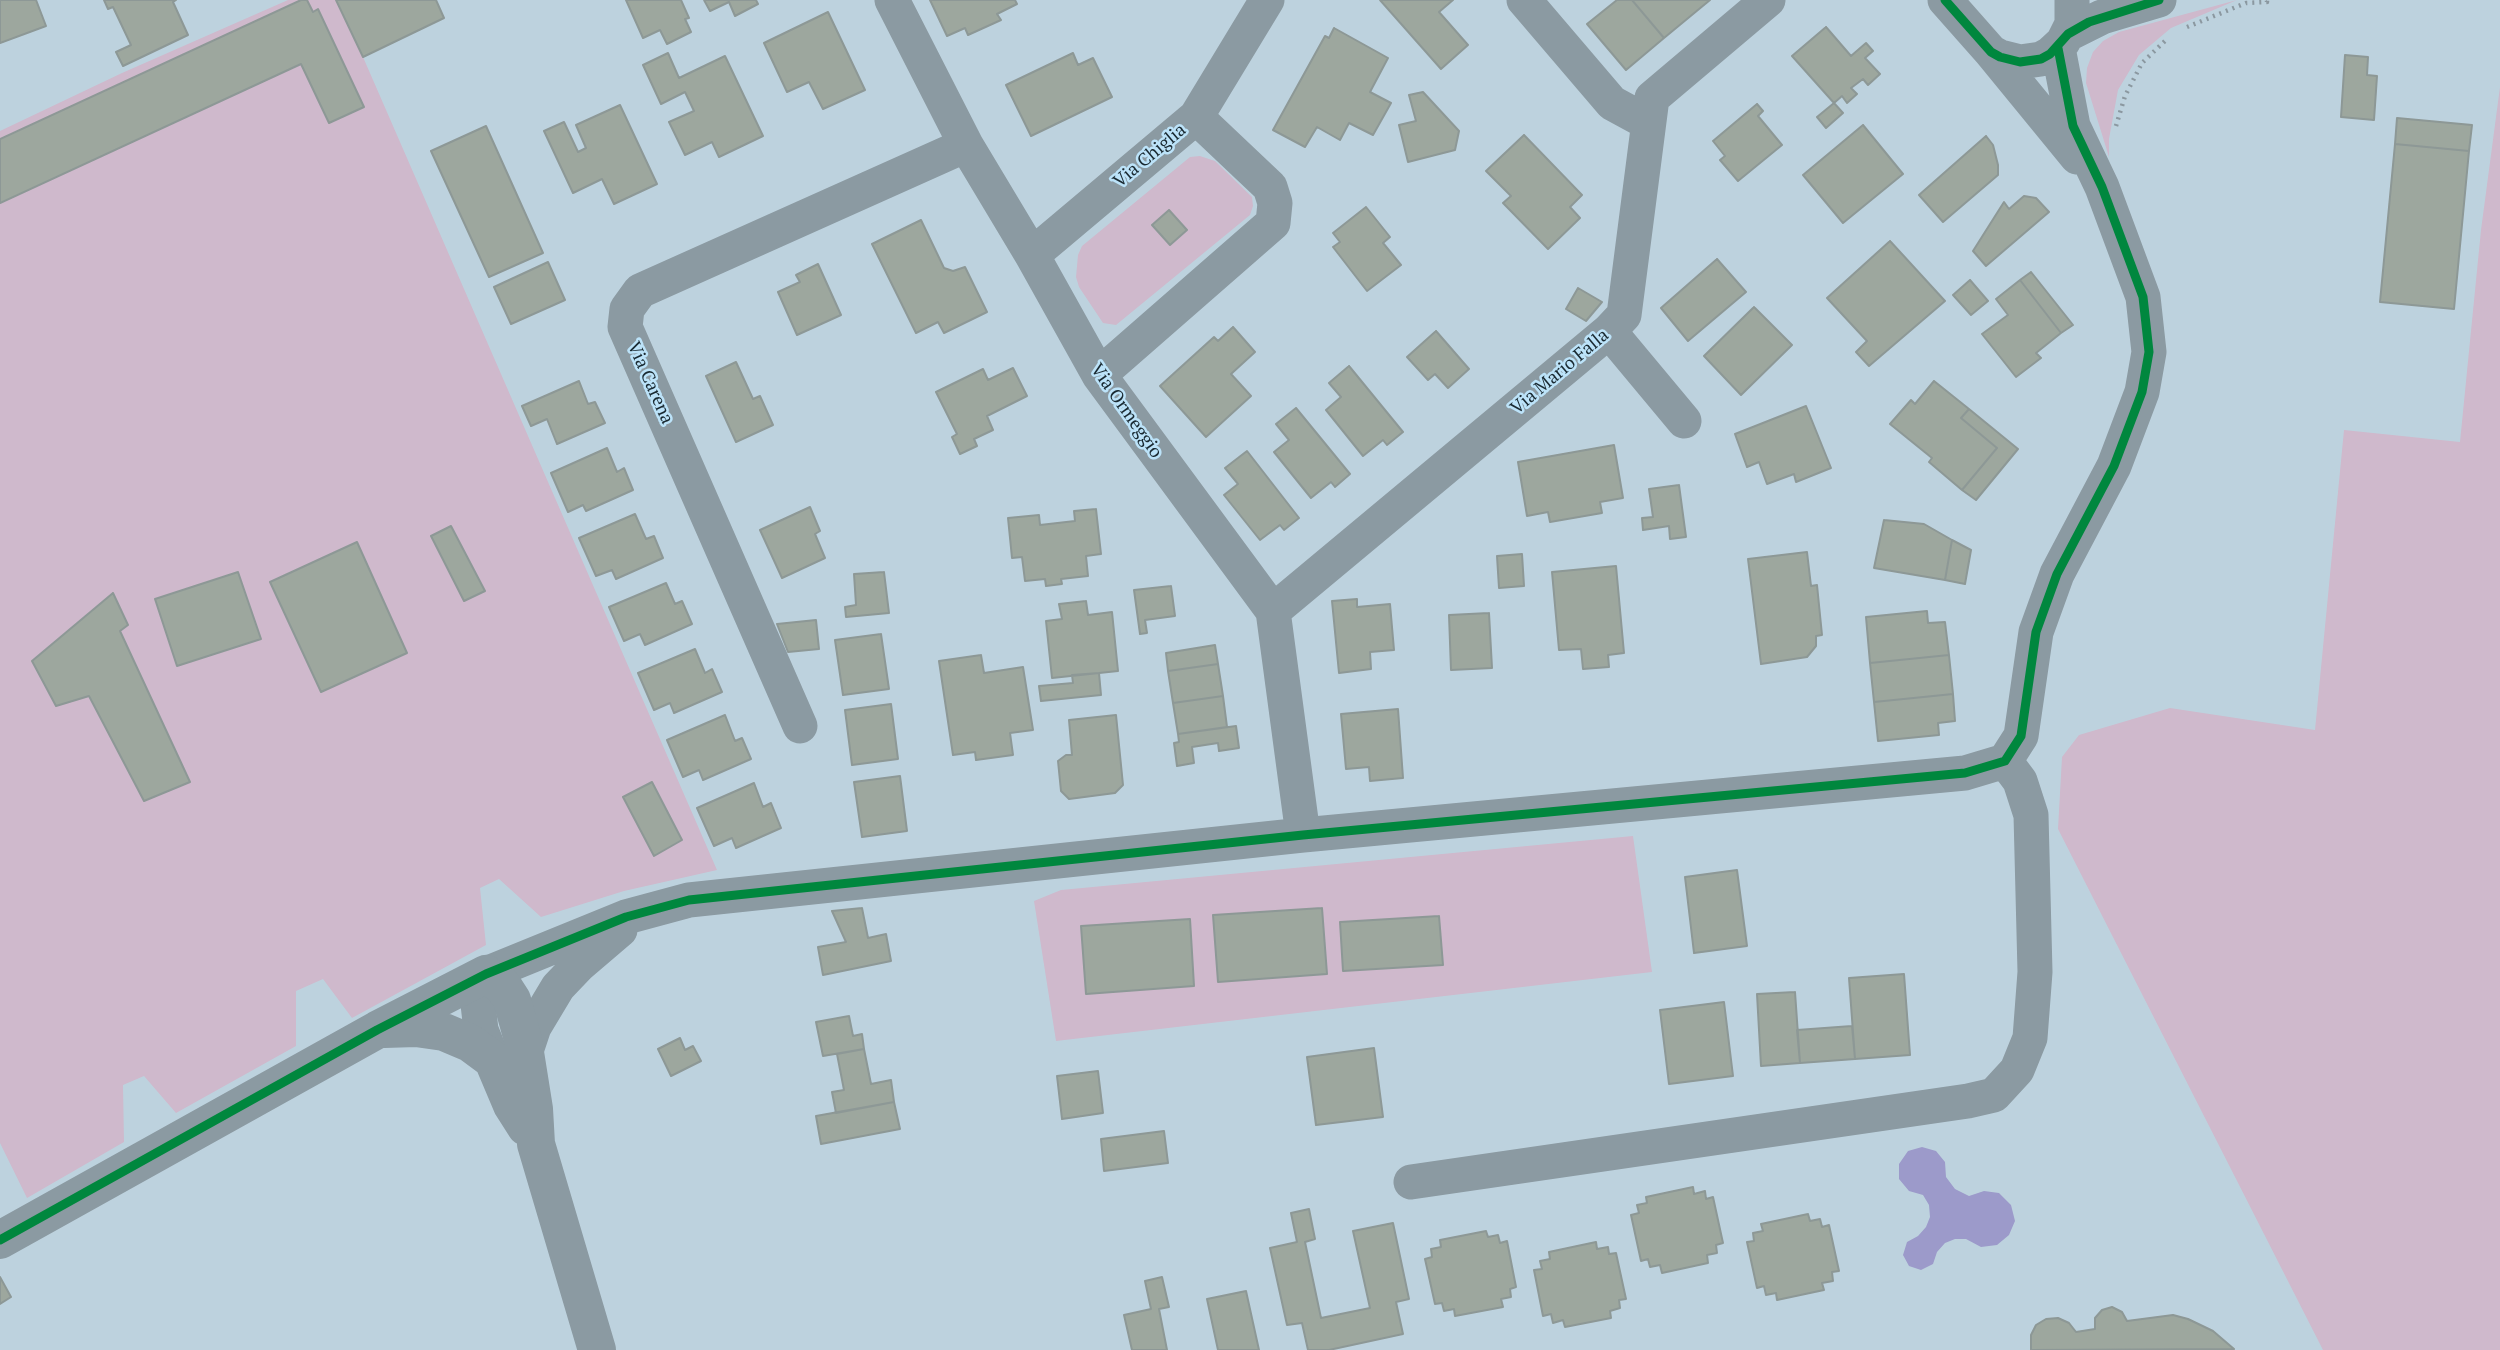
<!DOCTYPE html>
<style>
body{margin:0}
canvas{display:block;background:#bdd2de}
</style>
<canvas width="2500" height="1350"></canvas>
<script>
const ctx = document.querySelector('canvas').getContext('2d');
ctx.lineJoin = 'round';
function fill(path, color) { ctx.fillStyle = color; ctx.fill(path, 'evenodd'); }
const toPath = rows => new Path2D(rows.map(r => 'M' + r).join(''));
function strokePath(path, color, width, dash) { ctx.strokeStyle = color; ctx.lineWidth = width; ctx.lineCap = dash ? 'butt' : 'round'; ctx.setLineDash(dash || []); ctx.stroke(path); }
function drawText(font, color, halo, rows, align = 'center') {
  ctx.font = font + ' "PT Serif",serif'; ctx.lineWidth = 5; ctx.setLineDash([]); ctx.textBaseline = 'middle'; ctx.strokeStyle = halo; ctx.fillStyle = color; for (const [text, x, y, turn = 0] of rows) {
    ctx.save(); ctx.translate(x, y); ctx.rotate((+turn || 0) * Math.PI / 180); ctx.textAlign = isNaN(turn) ? turn : align; if (halo) ctx.strokeText(text, 0, 0); ctx.fillText(text, 0, 0); ctx.restore();
  }
}
const green = toPath([
 [288,0,336,0,363,57,717,870,624,891,541,917,499,879,480,888,486,945,352,1018,323,979,296,991,296,1046,176,1113,144,1076,123,1085,124,1142,27,1198,0,1143,0,131,122,73],
 [2237,0,2171,28,2139,55,2118,90,2109,139,2109,157,2086,83,2087,68,2093,52,2103,41,2119,32],
 [2500,87,2500,1350,2323,1350,2058,829,2062,757,2079,735,2170,708,2315,730,2344,430,2460,442,2481,230],
 [1200,156,1215,161,1252,197,1253,206,1250,215,1116,325,1103,323,1079,287,1076,277,1078,255,1082,246,1190,157],
 [1633,836,1652,972,1056,1041,1034,901,1061,890]
]);
const water = toPath([
 [1922,1147,1936,1151,1945,1162,1946,1177,1955,1189,1969,1196,1984,1191,1999,1193,2011,1205,2015,1221,2009,1235,1997,1245,1981,1247,1966,1239,1955,1239,1945,1243,1937,1252,1933,1264,1921,1270,1909,1266,1903,1255,1907,1242,1918,1236,1926,1227,1930,1217,1929,1205,1923,1195,1909,1191,1899,1179,1899,1164,1908,1151]
]);
const building = toPath([
 [0,0,36,0,46,26,0,43,0,0],
 [104,0,176,0,173,2,188,35,123,66,116,52,131,45,113,7,108,9,104,0],
 [301,0,307,0,313,12,318,9,364,107,329,123,301,64,0,203,0,139,301,0],
 [336,0,436,0,444,18,363,57,336,0],
 [626,0,681,0,689,18,685,19,691,32,667,44,660,30,643,38,626,0],
 [704,0,756,0,758,4,735,16,729,2,710,11,704,0],
 [930,0,1015,0,1017,4,997,14,1001,20,968,35,965,28,947,36,930,0],
 [1380,0,1453,0,1439,12,1468,45,1441,69,1380,0],
 [1617,0,1632,0,1664,38,1626,70,1587,24,1617,0],
 [1632,0,1710,0,1664,38,1632,0],
 [828,12,865,90,823,109,809,82,787,92,764,43,828,12],
 [1826,27,1851,56,1866,43,1873,51,1865,58,1880,74,1868,85,1863,79,1851,88,1857,94,1847,103,1842,96,1834,103,1792,56,1826,27],
 [1334,28,1388,58,1370,92,1391,103,1373,135,1349,123,1340,140,1317,127,1305,147,1273,130,1325,36,1329,38,1334,28],
 [668,53,679,78,725,56,763,136,719,157,712,142,685,155,669,122,694,111,685,92,661,104,643,65,668,53],
 [1073,53,1078,65,1093,58,1112,97,1031,136,1006,85,1073,53],
 [2345,55,2368,57,2367,75,2377,76,2374,120,2341,117,2345,55],
 [1423,92,1459,131,1455,150,1408,162,1399,125,1416,121,1409,95,1423,92],
 [1834,103,1843,113,1826,128,1817,117,1834,103],
 [1757,104,1763,111,1758,116,1782,145,1738,181,1720,160,1725,156,1713,141,1757,104],
 [620,105,657,184,614,204,602,179,573,193,544,131,564,122,578,152,586,148,576,125,620,105],
 [2397,118,2472,125,2469,151,2395,144,2397,118],
 [1863,125,1903,174,1843,223,1803,175,1863,125],
 [486,126,543,253,489,277,431,151,486,126],
 [1524,135,1582,195,1570,207,1580,218,1548,249,1503,203,1511,196,1486,171,1524,135],
 [1986,136,1993,145,1998,165,1998,175,1943,222,1919,195,1986,136],
 [2395,144,2469,151,2454,309,2380,302,2395,144],
 [2024,196,2036,198,2049,212,1986,266,1973,251,2004,202,2009,209,2024,196],
 [1366,207,1390,237,1383,243,1401,265,1367,291,1333,247,1340,242,1333,233,1366,207],
 [1169,210,1187,230,1170,245,1152,225,1169,210],
 [921,220,944,268,953,271,965,267,987,312,944,333,938,322,916,333,872,244,921,220],
 [1890,241,1945,301,1869,366,1856,352,1867,341,1827,298,1890,241],
 [1717,259,1746,292,1688,341,1661,308,1717,259],
 [548,262,565,300,511,324,494,287,548,262],
 [818,264,841,315,797,335,778,292,800,282,796,275,818,264],
 [2031,272,2073,325,2061,333,2020,280,2031,272],
 [1970,280,1988,301,1971,315,1953,295,1970,280],
 [2020,280,2061,333,2036,353,2041,358,2016,377,1982,334,2008,315,1996,299,2020,280],
 [1578,288,1602,302,1586,321,1566,309,1578,288],
 [1754,307,1792,345,1741,395,1704,356,1754,307],
 [1233,327,1255,352,1231,374,1251,396,1206,437,1160,386,1214,337,1218,341,1233,327],
 [1436,331,1469,369,1448,388,1435,374,1428,380,1407,357,1436,331],
 [736,362,753,399,760,396,773,425,736,442,706,376,736,362],
 [1349,366,1403,432,1387,445,1383,440,1363,456,1326,410,1341,397,1329,383,1349,366],
 [1013,368,1027,396,987,416,993,430,974,439,977,446,960,454,952,437,957,434,936,392,983,369,988,380,1013,368],
 [579,381,588,404,595,402,605,423,557,444,547,419,531,426,522,406,579,381],
 [1934,381,1969,409,1961,418,1997,448,1962,490,1929,462,1932,458,1890,424,1911,400,1915,404,1934,381],
 [1806,406,1831,468,1796,482,1794,474,1767,484,1759,462,1747,467,1735,434,1806,406],
 [1296,408,1350,474,1335,487,1331,482,1311,498,1274,452,1289,440,1276,424,1296,408],
 [1969,409,2018,449,1976,500,1962,490,1997,448,1961,418,1969,409],
 [1614,445,1623,498,1600,502,1602,513,1550,522,1548,512,1527,516,1518,462,1614,445],
 [607,448,617,472,624,468,633,490,586,511,583,505,568,512,551,473,607,448],
 [1247,451,1299,518,1284,530,1280,525,1260,540,1224,495,1238,484,1225,468,1247,451],
 [1679,485,1686,537,1670,539,1669,526,1643,530,1642,518,1653,517,1649,489,1679,485],
 [810,507,820,531,815,534,825,558,782,578,760,530,810,507],
 [1096,509,1101,554,1086,556,1088,576,1061,579,1062,584,1046,586,1045,579,1025,581,1022,557,1012,558,1008,518,1039,515,1040,525,1075,521,1074,511,1096,509],
 [635,514,646,539,654,536,663,558,616,579,612,570,596,576,579,538,635,514],
 [1884,520,1924,524,1952,540,1945,580,1874,568,1884,520],
 [451,526,485,591,464,601,431,536,451,526],
 [1952,540,1971,550,1965,584,1945,580,1952,540],
 [357,542,407,653,321,692,270,582,357,542],
 [1807,552,1811,586,1817,585,1822,635,1816,636,1816,646,1807,657,1761,664,1748,559,1807,552],
 [1522,554,1524,586,1499,588,1497,556,1522,554],
 [1616,566,1624,653,1608,655,1609,667,1583,669,1581,649,1559,650,1552,572,1616,566],
 [238,572,261,639,177,666,155,599,238,572],
 [884,572,889,613,846,617,845,607,856,605,854,574,884,572],
 [666,583,675,604,682,601,692,624,645,645,640,634,624,641,609,607,666,583],
 [1171,586,1175,616,1145,620,1147,633,1140,634,1134,590,1171,586],
 [113,593,128,625,120,631,190,782,144,801,89,696,56,706,32,661,113,593],
 [1357,599,1357,607,1390,604,1394,650,1370,652,1371,669,1339,673,1332,601,1357,599],
 [1086,601,1088,615,1112,612,1118,671,1052,678,1046,621,1062,619,1059,604,1086,601],
 [1927,611,1928,623,1945,622,1949,655,1870,663,1866,617,1927,611],
 [1489,613,1492,668,1451,670,1449,615,1489,613],
 [816,620,819,649,788,652,777,624,816,620],
 [881,634,889,689,843,695,835,640,881,634],
 [1215,645,1218,664,1168,671,1166,653,1215,645],
 [695,649,705,673,712,669,722,692,674,713,670,703,654,710,638,673,695,649],
 [981,655,984,673,1023,667,1033,730,1010,733,1013,755,976,760,975,752,953,755,939,661,981,655],
 [1949,655,1953,694,1874,702,1870,663,1949,655],
 [1218,664,1223,696,1173,703,1168,671,1218,664],
 [1099,673,1101,695,1041,701,1039,686,1073,683,1072,675,1099,673],
 [1953,694,1955,721,1938,723,1939,735,1878,741,1874,702,1953,694],
 [1223,696,1227,727,1178,734,1173,703,1223,696],
 [891,704,898,759,852,765,845,710,891,704],
 [1398,709,1403,778,1370,781,1369,767,1346,769,1341,714,1398,709],
 [725,715,735,741,742,738,751,759,703,780,699,770,683,777,667,740,725,715],
 [1116,715,1123,785,1115,793,1069,799,1061,791,1058,761,1066,755,1072,755,1069,720,1116,715],
 [1236,726,1239,748,1219,751,1218,743,1192,747,1194,763,1177,766,1174,743,1179,742,1178,734,1236,726],
 [900,776,907,831,862,837,854,782,900,776],
 [652,782,682,840,654,856,623,797,652,782],
 [754,783,763,807,771,803,781,828,736,848,732,838,714,846,697,808,754,783],
 [1737,870,1747,946,1694,953,1685,877,1737,870],
 [862,908,868,938,886,934,891,961,823,975,818,947,846,942,832,911,862,908],
 [1322,908,1327,974,1218,982,1213,915,1322,908],
 [1439,916,1443,965,1343,971,1340,922,1439,916],
 [1190,919,1194,986,1086,994,1081,926,1190,919],
 [1904,974,1910,1055,1855,1059,1849,978,1904,974],
 [1795,992,1800,1063,1761,1066,1757,994,1795,992],
 [1724,1002,1733,1076,1669,1084,1660,1010,1724,1002],
 [849,1016,853,1036,862,1034,864,1049,823,1056,816,1022,849,1016],
 [1852,1026,1855,1059,1800,1063,1797,1030,1852,1026],
 [680,1038,685,1050,693,1046,701,1061,671,1076,658,1049,680,1038],
 [1374,1048,1383,1117,1316,1125,1307,1057,1374,1048],
 [864,1049,871,1084,891,1080,894,1102,836,1113,832,1092,844,1090,837,1054,864,1049],
 [1098,1071,1103,1113,1062,1119,1057,1076,1098,1071],
 [894,1102,900,1129,821,1144,816,1116,894,1102],
 [1164,1131,1168,1163,1104,1171,1101,1139,1164,1131],
 [1693,1187,1694,1194,1705,1191,1706,1199,1713,1197,1723,1243,1716,1245,1717,1253,1707,1255,1708,1263,1662,1273,1660,1265,1650,1267,1648,1259,1641,1261,1631,1215,1639,1213,1637,1205,1647,1203,1646,1197,1693,1187],
 [1309,1209,1315,1239,1305,1242,1321,1318,1370,1308,1353,1231,1393,1223,1409,1299,1396,1302,1403,1334,1329,1350,1308,1350,1302,1323,1287,1325,1270,1248,1297,1242,1291,1213,1309,1209],
 [1808,1214,1810,1221,1820,1219,1822,1227,1829,1225,1839,1271,1832,1272,1833,1281,1822,1283,1824,1290,1777,1300,1776,1293,1766,1295,1764,1286,1757,1288,1747,1242,1754,1241,1753,1233,1763,1231,1761,1224,1808,1214],
 [1486,1231,1488,1237,1498,1235,1500,1243,1507,1241,1516,1287,1510,1289,1511,1297,1501,1299,1503,1307,1455,1316,1454,1309,1444,1311,1442,1303,1435,1304,1425,1259,1432,1257,1431,1249,1441,1247,1440,1240,1486,1231],
 [1596,1242,1597,1249,1608,1247,1609,1254,1616,1253,1626,1299,1619,1300,1620,1308,1610,1311,1611,1318,1565,1327,1563,1320,1553,1323,1551,1314,1543,1316,1534,1270,1542,1269,1540,1261,1550,1259,1549,1252,1596,1242],
 [0,1277,11,1297,0,1304,0,1277],
 [1162,1277,1169,1307,1159,1309,1167,1350,1132,1350,1124,1315,1151,1309,1145,1281,1162,1277],
 [1246,1291,1259,1350,1218,1350,1207,1299,1246,1291],
 [2112,1307,2122,1312,2127,1321,2173,1315,2188,1319,2213,1331,2234,1349,2031,1350,2031,1335,2036,1325,2046,1319,2058,1318,2069,1323,2076,1332,2095,1329,2095,1318,2102,1310,2112,1307]
]);
const path = toPath([
 [2187,27,2246,3,2267,2,2267,0],
 [2116,126,2125,96,2142,63,2167,39]
]);
const minor = toPath([
 [892,0,966,145,1032,255,1099,375,1273,611,1303,835],
 [1524,0,1612,103,1647,122],
 [1945,0,1991,52,2000,57,2020,62,2041,59,2050,54,2063,42,2072,24,2072,0],
 [2068,34,2102,17,2159,0],
 [1991,52,2077,157],
 [1032,255,1196,117,1267,0],
 [1609,331,1684,421],
 [1099,375,1273,223,1275,203,1270,187,1196,117],
 [1273,611,1609,331,1624,315,1652,98,1768,0],
 [800,726,625,327,627,309,640,291,966,145],
 [525,1054,534,1027,558,987,579,965,620,930],
 [493,1060,481,1030,478,1004,486,974,626,917,689,900,1303,835,1965,773,2005,761,2021,736,2036,632,2057,574,2114,466,2142,392,2149,352,2143,297,2102,187,2073,126,2058,48],
 [1411,1182,1968,1101,1994,1095,2017,1070,2030,1038,2035,972,2031,815,2020,781,2005,761]
]);
const tertiary = toPath([
 [384,1029,416,1028,444,1032,470,1043,493,1060,512,1105,526,1127],
 [0,1240,377,1030,486,974,503,986,512,1000,523,1040,534,1109,536,1144,597,1350]
]);
const cycleway = toPath([
 [1945,0,1991,52,2000,57,2020,62,2041,59,2050,54,2068,34,2089,22,2159,0],
 [0,1240,377,1030,486,974,626,917,689,900,1303,835,1965,773,2005,761,2021,736,2036,632,2057,574,2114,466,2142,392,2149,352,2143,297,2102,187,2073,126,2058,48]
]);
const streetNames = [
 ["Via Chiglia",1150,156,-40],
 ["Via Mario Falla",1560,372,-40],
 ["Via Carena",650,383,66],
 ["Via Ormeggio",1126,411,55]
];
fill(green, '#cfb9cc');
fill(water, '#9c9aca');
fill(building, '#9da79e');
strokePath(building, '#8d9896', 2);
strokePath(path, '#8b98a0', 4.5, [2, 5]);
strokePath(minor, '#8b9aa2', 35);
strokePath(tertiary, '#8b9aa2', 38);
strokePath(cycleway, '#00873e', 9);
drawText('18px', '#192931', '#bce3f9', streetNames);
</script>
